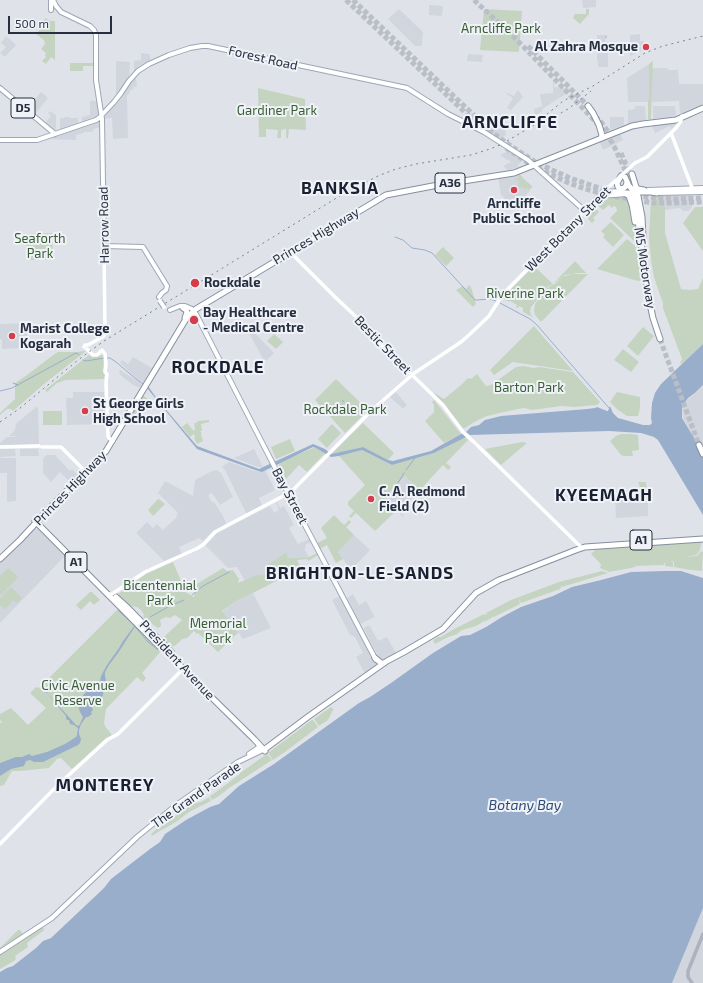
<!DOCTYPE html>
<style>
body{margin:0}
#map{position:relative;width:703px;height:983px;overflow:hidden;background:#dfe3e9;font-family:"Exo 2",sans-serif}
canvas{display:block}
.scale{position:absolute;left:8px;top:16px;width:104px;height:18px;box-sizing:border-box;border:2px solid #272f41;border-top:0;padding-left:5px;font-size:12px;line-height:14px;white-space:nowrap;color:#272f41;-webkit-text-stroke:3px #eff2f7;paint-order:stroke}
</style>
<div id="map">
<canvas width="703" height="983"></canvas>
<div class="scale">500 m</div>
</div>
<script>
const ctx = document.querySelector('canvas').getContext('2d');
ctx.lineJoin = 'round';
function fill(path, color) { ctx.fillStyle = color; ctx.fill(path, 'evenodd'); }
const toPath = rows => new Path2D(rows.map(r => 'M' + r).join(''));
function strokePath(path, color, width, dash) { ctx.strokeStyle = color; ctx.lineWidth = width; ctx.lineCap = dash ? 'butt' : 'round'; ctx.setLineDash(dash || []); ctx.stroke(path); }
function drawText(font, color, halo, rows, align = 'center') {
  ctx.font = font + ' "Exo 2",sans-serif'; ctx.lineWidth = 4; ctx.setLineDash([]); ctx.textBaseline = 'middle'; ctx.strokeStyle = halo; ctx.fillStyle = color; for (const [text, x, y, turn = 0] of rows) {
    ctx.save(); ctx.translate(x, y); ctx.rotate((+turn || 0) * Math.PI / 180); ctx.textAlign = isNaN(turn) ? turn : align; if (halo) ctx.strokeText(text, 0, 0); ctx.fillText(text, 0, 0); ctx.restore();
  }
}
const built = toPath([
 [582,0,596,0,596,7,583,8],
 [429,5,443,6,442,16,429,15],
 [399,9,423,32,422,46,415,46,388,19],
 [640,34,640,41,644,41,642,50,630,56,630,35],
 [597,35,605,35,605,42,608,42,608,67,598,67,598,61,597,61],
 [6,36,16,45,5,57,0,53,6,47,1,43],
 [141,53,150,54,150,60,134,73,134,61,141,60],
 [468,54,483,55,482,62,467,61],
 [116,61,130,62,129,77,116,96],
 [649,64,648,68,649,68,649,100,648,100,648,102,628,102,627,78],
 [652,68,666,68,669,70,678,70,679,84,703,84,703,104,680,114,679,101,652,102],
 [136,77,137,87,133,87,133,90,130,90,130,93,128,94,127,97,128,138,113,139,112,118,104,119,105,116,122,96,132,80],
 [553,82,554,82,554,87,574,89,542,109,542,111,535,116,534,109,542,106,540,94,553,93],
 [518,90,523,97,529,96,523,97,511,110,507,108,513,98,506,94,507,93,514,96],
 [41,92,48,98,35,114,30,110,36,102,34,100],
 [90,101,98,101,100,114,93,119,82,123,82,117,90,115],
 [635,106,645,106,646,120,628,124,628,110,635,109],
 [653,106,675,106,676,115,671,117,653,119],
 [50,111,56,115,56,129,54,130,45,123,51,116,48,113],
 [65,117,69,117,69,118,78,118,78,124,60,130,60,118,64,118],
 [610,117,624,117,624,125,610,130],
 [99,121,100,122,100,127,94,129,92,132,84,132,84,133,76,135,76,140,48,139],
 [676,122,677,123,671,129,670,126,655,133,651,124],
 [490,124,502,129,505,128,506,135,500,139,487,131],
 [620,133,623,140,603,150,599,141],
 [510,150,524,159,518,165,519,167,508,170,503,166,511,162,500,155],
 [518,173,533,187,529,190,530,191,514,207,501,195,498,178,511,176],
 [693,194,692,207,689,211,683,211,680,208,665,210,663,205,662,197,664,195],
 [27,323,27,336,22,336,21,348,2,349,2,340,0,339,0,324],
 [253,331,274,353,267,360,263,359,249,333],
 [133,357,152,368,143,383,138,380,120,363,122,360,128,364],
 [120,370,142,384,140,388,133,385,119,374],
 [703,386,703,445,699,446,683,418,682,410,688,399,695,394],
 [73,392,104,392,105,424,67,425,66,398,73,398],
 [396,392,407,405,403,409,390,397],
 [36,407,38,408,39,444,0,445,0,443,7,437,15,437,15,436,9,436,15,430,16,424],
 [0,449,15,449,16,456,0,457],
 [20,449,38,449,39,456,20,456],
 [254,449,263,467,258,467,234,458],
 [46,455,55,455,70,471,72,469,78,475,70,482,60,472,51,482,43,473,43,459],
 [0,458,16,458,16,501,7,502,7,473,0,473],
 [229,462,255,471,262,472,265,470,275,490,259,498,262,506,248,513,246,513,225,470,222,467],
 [217,470,221,473,233,497,220,505,212,493,209,494,209,497,211,501,215,503,224,518,226,524,213,531,203,541,199,538,179,547,182,554,164,561,136,533,147,522,153,528,157,524,163,530,177,517,176,516,178,513,158,493,165,481,193,496,195,480,212,471],
 [405,476,420,490,408,502,413,507,411,509,405,504,400,509,398,507,396,508,404,516,403,517,384,497],
 [644,498,648,508,648,516,616,518,615,500],
 [276,502,277,502,280,508,284,506,294,525,289,528,298,544,309,539,311,542,305,545,306,548,304,549,305,550,309,557,288,558,287,553,267,565,268,571,262,575,257,575,245,581,237,567,228,568,205,545,217,533,270,506,274,513,279,510],
 [34,529,38,529,65,556,0,623,0,562,14,548,15,549,17,548],
 [354,535,370,550,351,570,338,552],
 [253,593,271,628,243,639,222,612,238,600],
 [353,594,359,605,366,601,375,617,360,624,347,598],
 [340,596,376,664,376,666,365,674,356,657,363,653,355,637,350,635,332,600],
 [369,625,370,626,378,641,387,637,396,653,395,654,382,661,381,661,364,629,364,628],
 [703,908,703,983,672,983]
]);
const green = toPath([
 [484,9,521,11,522,11,519,51,518,52,480,50],
 [586,9,589,9,589,14,580,24,573,18,575,14,586,14],
 [46,18,49,21,55,21,55,60,51,57,46,64,42,61,46,57,45,55,46,53,41,49,45,44,44,40,36,34,43,25,41,24],
 [653,61,651,119,648,119,648,100,649,100,649,69,648,68,649,64],
 [70,63,93,63,93,66,83,66,83,71,70,71],
 [258,88,305,99,306,130,289,129,288,138,286,138,286,129,281,130,281,138,277,138,278,130,266,129,266,137,259,137],
 [519,174,523,178,522,178,532,186,529,190,527,188,525,190,524,189,523,190,524,188,523,187,522,187,520,188,518,184,520,182,517,180,515,180,515,179,518,178,518,175],
 [664,195,663,197,663,205,665,207,665,233,681,289,689,290,698,289,703,278,703,344,684,362,681,364,680,363,682,359,663,308,663,303,660,295,654,277,651,260,649,237,651,198],
 [626,196,627,197,632,213,641,253,635,242,610,218,617,211,616,207,614,206,612,208,609,205,603,210,596,204,599,200,605,197],
 [593,206,599,212,593,218,595,220,592,223,593,224,588,219,587,213],
 [695,207,703,207,703,251,683,223],
 [611,222,624,235,613,247,603,237,605,235,601,231],
 [52,233,53,260,27,260,26,234],
 [627,239,635,246,641,258,643,280,638,281,597,269],
 [443,247,454,258,446,266,435,255],
 [575,261,586,273,578,273,565,275,553,284,547,287,537,300,531,307,530,311,531,315,534,318,523,312,523,308,519,306,518,308,516,307,517,305,510,301,509,302,505,300,503,298,503,297,534,266,553,284],
 [572,274,588,274,541,322,535,315,534,310,535,304,547,288,556,283,562,277],
 [469,285,471,287,476,304,473,307,456,290,463,286,466,289],
 [534,326,573,371,513,362,494,375,490,370],
 [643,327,654,336,638,356,627,346],
 [274,334,283,342,276,349,267,341],
 [623,349,639,362,631,372,614,360],
 [84,351,86,351,44,384,13,411,11,409,7,409,0,415,0,413,15,399,15,383,27,375,56,353,58,352,77,352],
 [89,355,93,357,103,355,104,356,103,371,105,375,104,378,103,379,66,380,57,383,47,392,45,390],
 [523,366,534,368,539,367,573,372,600,402,597,405,574,407,561,406,532,410,524,408,513,410,487,416,478,420,463,429,433,392,444,399,461,385,468,378,471,379,477,374,482,381,486,386,491,385,516,367],
 [336,379,368,410,345,433,315,400],
 [617,392,640,397,640,408,638,416,627,416,618,410,610,402],
 [142,396,144,396,151,402,153,406,152,407,150,404,148,405,147,409,145,407,142,407,137,411,137,412,128,421],
 [434,400,461,434,444,443,425,421,434,412,434,405,432,402],
 [43,411,62,411,62,425,43,425],
 [209,420,209,422,201,424,202,431,200,431,202,434,201,435,203,441,197,444,194,438,195,437,194,434,195,433,190,437,182,427,187,423,194,431,195,429,194,423,197,423,197,421],
 [363,423,394,453,388,460,363,447,331,454],
 [332,424,341,433,327,448,318,439],
 [621,434,630,434,638,435,639,450,632,451,633,456,624,456,621,455,610,441,616,436],
 [464,437,468,440,446,463,451,467,448,470,443,465,420,490,405,476,384,497,397,510,375,531,356,513,351,518,349,516,354,511,348,505,348,502,365,485,339,456,362,450,392,465,434,453],
 [290,439,295,451,276,459,271,447],
 [522,442,527,443,501,465,485,449],
 [313,448,316,448,325,453,307,472,299,465,286,479,278,463],
 [638,482,646,482,648,508,644,498],
 [158,499,159,499,165,504,153,516,148,510],
 [334,515,344,525,349,520,351,522,346,527,354,535,338,552,343,559,336,563,327,545,320,549,317,543,327,538,321,528],
 [700,541,702,542,701,545,700,550,698,553,696,555,685,557,696,556,698,555,701,551,703,552,702,571,690,570,674,567,674,562,672,561,671,562,673,562,673,567,665,566,665,563,663,564,664,564,664,565,637,566,635,565,636,567,609,572,605,570,602,569,600,568,601,565,600,563,591,554,596,549],
 [287,552,288,558,309,557,317,553,318,555,308,561,307,559,297,560,301,568,253,593,238,600,222,611,238,633,218,652,198,633,197,634,194,631,187,638,182,639,176,645,171,647,172,649,175,650,174,652,165,643,164,638,166,635,182,620,175,615,170,618,166,617,160,620,161,624,161,626,158,628,155,626,144,618,143,616,144,615,141,610,137,607,129,606,119,596,118,594,146,574,173,562,185,591,185,592,194,597,195,585,223,568,227,571,233,570,239,579,238,583,257,575,262,575,268,571,267,565],
 [8,568,18,577,1,595,0,594,0,576],
 [602,571,608,573,562,587,561,585,561,587,560,589,521,603,519,599,520,604,494,617,488,614,493,617,484,622,482,619,483,622,476,626,462,630,457,634,446,638,435,644,433,640,438,637,441,637,454,629,484,614,487,615,486,613,511,600,559,582],
 [11,587,22,598,17,603,14,601,17,597,5,609,0,605,0,598],
 [90,592,92,592,100,600,94,605,90,601,81,610,76,605],
 [119,608,162,650,142,673,146,678,143,682,137,677,106,709,104,723,105,726,112,735,106,738,72,769,61,758,57,759,49,768,20,771,12,771,4,785,0,786,0,723,2,722,0,720,0,714,11,708,28,725,46,708,30,693,36,687,39,688],
 [331,707,333,709,334,708,328,720,319,726,314,719],
 [312,720,313,720,318,727,285,752,273,760,268,753],
 [267,754,272,760,229,788,219,796,212,800,210,796,216,792,218,794,216,792,240,774,240,773,247,768],
 [209,797,211,801,189,812,188,810,189,812,176,822,158,832,152,836,151,834,159,827,160,827,165,824,187,807,194,803,201,802],
 [42,927,44,929,43,932,43,931,27,943,28,947,15,956,16,959,14,961,0,969,0,954],
 [18,930,20,930,24,935,0,951,0,948]
]);
const water = toPath([
 [703,344,703,385,695,393,688,398,682,407,682,418,699,446,703,456,703,515,658,440,654,437,641,433,609,431,470,435,466,432,471,427,479,425,485,420,501,416,587,409,595,408,597,407,607,411,608,411,610,406,613,413,618,418,643,425,650,425,652,423,651,418,652,403,655,393,661,384],
 [148,386,157,399,197,446,259,469,313,444,325,449,331,454,363,447,388,460,393,461,431,451,461,434,463,434,466,437,434,453,392,465,362,450,339,456,331,457,316,448,313,447,262,472,258,471,197,449,147,388],
 [665,571,681,571,703,578,703,908,672,983,0,983,0,972,7,968,13,966,36,948,43,941,51,938,104,888,111,879,150,849,160,842,165,834,186,820,210,807,219,804,239,786,274,764,359,703,370,697,391,683,433,653,461,636,470,635,486,627,502,617,521,607,553,596,572,587,601,580,631,572],
 [135,625,136,625,118,653,109,665,105,672,105,676,106,681,106,685,104,687,103,695,99,702,95,703,92,708,93,710,91,712,92,714,88,717,86,717,84,720,81,724,79,730,79,734,81,739,80,743,78,745,43,762,34,762,30,760,26,761,24,766,11,769,0,776,0,763,16,757,22,757,29,754,32,756,47,752,65,744,76,737,77,735,78,728,74,725,70,724,69,720,67,720,66,718,66,716,47,693,76,725,79,726,83,717,80,712,78,706,81,698,84,694,100,681,101,676,107,665,119,648,123,641]
]);
const stream = toPath([
 [606,38,606,36],
 [395,237,403,240,412,248,425,250,432,253,475,300,477,300,490,299,496,301],
 [500,303,530,319,537,325,609,408],
 [107,358,110,358,116,362,136,379,143,384],
 [83,360,86,361,104,358],
 [13,383,18,385],
 [0,391,12,388,76,353,78,354,79,355],
 [342,400,344,402],
 [406,470,415,458],
 [398,483,404,473],
 [192,595,203,586,229,572],
 [119,611,133,624,147,641,158,650],
 [150,617,168,607,184,600],
 [42,687,47,693]
]);
const taxiway = toPath([
 [692,983,688,977,688,971,703,934]
]);
const highwayTunnel = toPath([
 [346,0,487,133],
 [353,0,480,121,494,134,514,148,537,163,570,178,608,191],
 [474,0,517,40,595,121,609,138,614,146,625,170,629,181],
 [528,46,588,106],
 [595,116,601,122,612,137],
 [506,148,528,163,545,172,571,184,589,190,617,197,654,203,674,203,703,202],
 [621,153,629,172],
 [636,196,674,199,703,198],
 [660,339,699,445]
]);
const secondary = toPath([
 [671,133,693,190],
 [603,192,635,163,647,157,676,128,681,121,682,116],
 [289,251,335,297,368,328,370,334,443,405,464,433,475,443],
 [84,347,85,345,88,345,104,336,105,333,104,246],
 [87,349,93,355,97,355,102,350,105,354,106,365,105,372,107,374,106,383,108,436,109,438,113,441],
 [477,445,582,548],
 [0,447,39,446],
 [42,447,61,447,86,472],
 [108,594,112,594,145,572,198,548,204,544,215,532,245,516,291,492,371,411,413,374,461,342,469,335,489,316,503,294,585,211],
 [55,788,72,772,107,740,118,734,184,668],
 [0,844,53,790]
]);
const primary = toPath([
 [53,0,56,6,61,12,90,26,94,30,96,35,96,80,102,119,104,246,143,247,167,286,166,290,162,293,159,297],
 [51,10,51,0],
 [0,88,55,134],
 [0,140,37,140,96,120,99,118,114,102,121,93,129,81,138,71,149,64,169,55,190,48,202,46,208,46,407,88,448,114,484,132,528,160,585,211,603,192,621,191],
 [648,190,703,188],
 [656,193,703,192],
 [600,196,627,194],
 [170,310,180,306,185,306,192,309,196,314,288,493,376,660],
 [249,754,258,748,259,745],
 [0,952,52,918,137,837,175,806,238,762,265,749]
]);
const highway = toPath([
 [588,106,593,113,599,125,602,135,601,138],
 [632,174,636,187,638,189,644,190],
 [621,176,617,183,618,187,621,189,624,188,626,186,627,182],
 [625,177,629,186,634,191,639,192,651,192,657,193],
 [620,191,624,193,633,193,637,195,638,196,642,217,643,237],
 [626,194,629,196,632,205],
 [634,197,637,213,649,299,653,318,660,339],
 [632,204,635,222],
 [183,308,186,310,187,312,185,318],
 [699,445,703,454],
 [35,521,155,642,168,653,200,686,254,739,265,751],
 [0,559,20,540,45,513,106,451,186,319,196,309,386,195,438,185,514,173,632,126,643,124,676,120,703,108],
 [116,597,127,607,171,652],
 [375,658,381,663,384,663],
 [265,749,309,716,387,661,404,652,443,629,476,593,499,580,576,550,585,547,703,539]
]);
const rail = toPath([
 [540,125,568,109,591,91],
 [507,141,534,125,563,101,593,86,645,53,663,46,703,36],
 [0,422,19,409,78,360,104,341,343,194,378,176,396,169,416,164,471,155,490,149,500,145]
]);
const primaryBridge = toPath([
 [160,301,164,307]
]);
const markers = [
 [646,47,4,"#d43e4b"],
 [514,190,4,"#d43e4b"],
 [195,283,5,"#d43e4b"],
 [194,320,5,"#d43e4b"],
 [12,336,4,"#d43e4b"],
 [85,411,4,"#d43e4b"],
 [371,499,4,"#d43e4b"]
];
const shields = [
 [23,108,24],
 [450,183,30],
 [641,540,22],
 [76,562,22]
];
const shieldNames = [
 ["D5",23,108],
 ["A36",450,183],
 ["A1",641,540],
 ["A1",76,562]
];
const parkNames = [
 ["Arncliffe Park",501,29],
 ["Gardiner Park",277,111],
 ["Seaforth",40,239],
 ["Park",40,254],
 ["Riverine Park",525,294],
 ["Barton Park",529,388],
 ["Rockdale Park",345,410],
 ["Bicentennial",160,586],
 ["Park",160,601],
 ["Memorial",218,624],
 ["Park",218,639],
 ["Civic Avenue",78,686],
 ["Reserve",78,701]
];
const poiNames = [
 ["Al Zahra Mosque",638,47,"right"],
 ["Arncliffe",514,204,"center"],
 ["Public School",514,219,"center"],
 ["Rockdale",204,283],
 ["Bay Healthcare",203,313],
 ["- Medical Centre",203,328],
 ["Marist College",20,329],
 ["Kogarah",20,344],
 ["St George Girls",93,404],
 ["High School",93,419],
 ["C. A. Redmond",379,492],
 ["Field (2)",379,507]
];
const streetNames = [
 ["Forest Road",263,58,13],
 ["Harrow Road",104,225,-91],
 ["West Botany Street",568,229,-45],
 ["Princes Highway",316,236,-31],
 ["M5 Motorway",645,268,81],
 ["Bestic Street",383,345,46],
 ["Princes Highway",70,488,-46],
 ["Bay Street",290,496,62],
 ["President Avenue",177,660,47],
 ["The Grand Parade",196,795,-35]
];
const waterNames = [
 ["Botany Bay",525,805]
];
const districtNames = [
 ["ARNCLIFFE",510,122],
 ["BANKSIA",340,188],
 ["ROCKDALE",218,367],
 ["KYEEMAGH",604,495],
 ["BRIGHTON-LE-SANDS",360,573],
 ["MONTEREY",105,785]
];
fill(built, '#d1d5de');
fill(green, '#c4d4c0');
fill(water, '#99aecb');
strokePath(stream, '#99aecb', 1);
strokePath(taxiway, '#acb2be', 3.5);
strokePath(highwayTunnel, '#babfc7', 5, [5, 2.5]);
strokePath(primary, '#9ea6b6', 6);
strokePath(highway, '#868fa1', 7);
strokePath(secondary, '#fff', 3.5);
strokePath(primary, '#fff', 4);
strokePath(highway, '#fff', 5);
strokePath(rail, '#788194', 1, [2, 4]);
strokePath(primaryBridge, '#9ea6b6', 6, []);
strokePath(primaryBridge, '#fff', 4);
for (const [x, y, r, color] of markers) { const dot = new Path2D(); dot.arc(x, y, r, 0, 2 * Math.PI); ctx.fillStyle = color; ctx.fill(dot); strokePath(dot, '#eff2f7', 1.5); }
for (const [x, y, w] of shields) { const box = new Path2D(); box.roundRect(x - w / 2, y - 10, w, 20, 3); ctx.fillStyle = '#eff2f7'; ctx.fill(box); strokePath(box, '#272f41', 1); }
drawText('bold 12px', '#272f41', null, shieldNames);
drawText('13px', '#395e34', '#eff2f7', parkNames);
drawText('bold 13px', '#272f41', '#eff2f7', poiNames, 'left');
drawText('13px', '#272f41', '#eff2f7', streetNames);
drawText('italic 14px', '#2f4b77', '#eff2f7', waterNames);
ctx.letterSpacing = '1px';
drawText('bold 17px', '#1a2032', '#eff2f7', districtNames);
ctx.letterSpacing = '0px';
</script>
